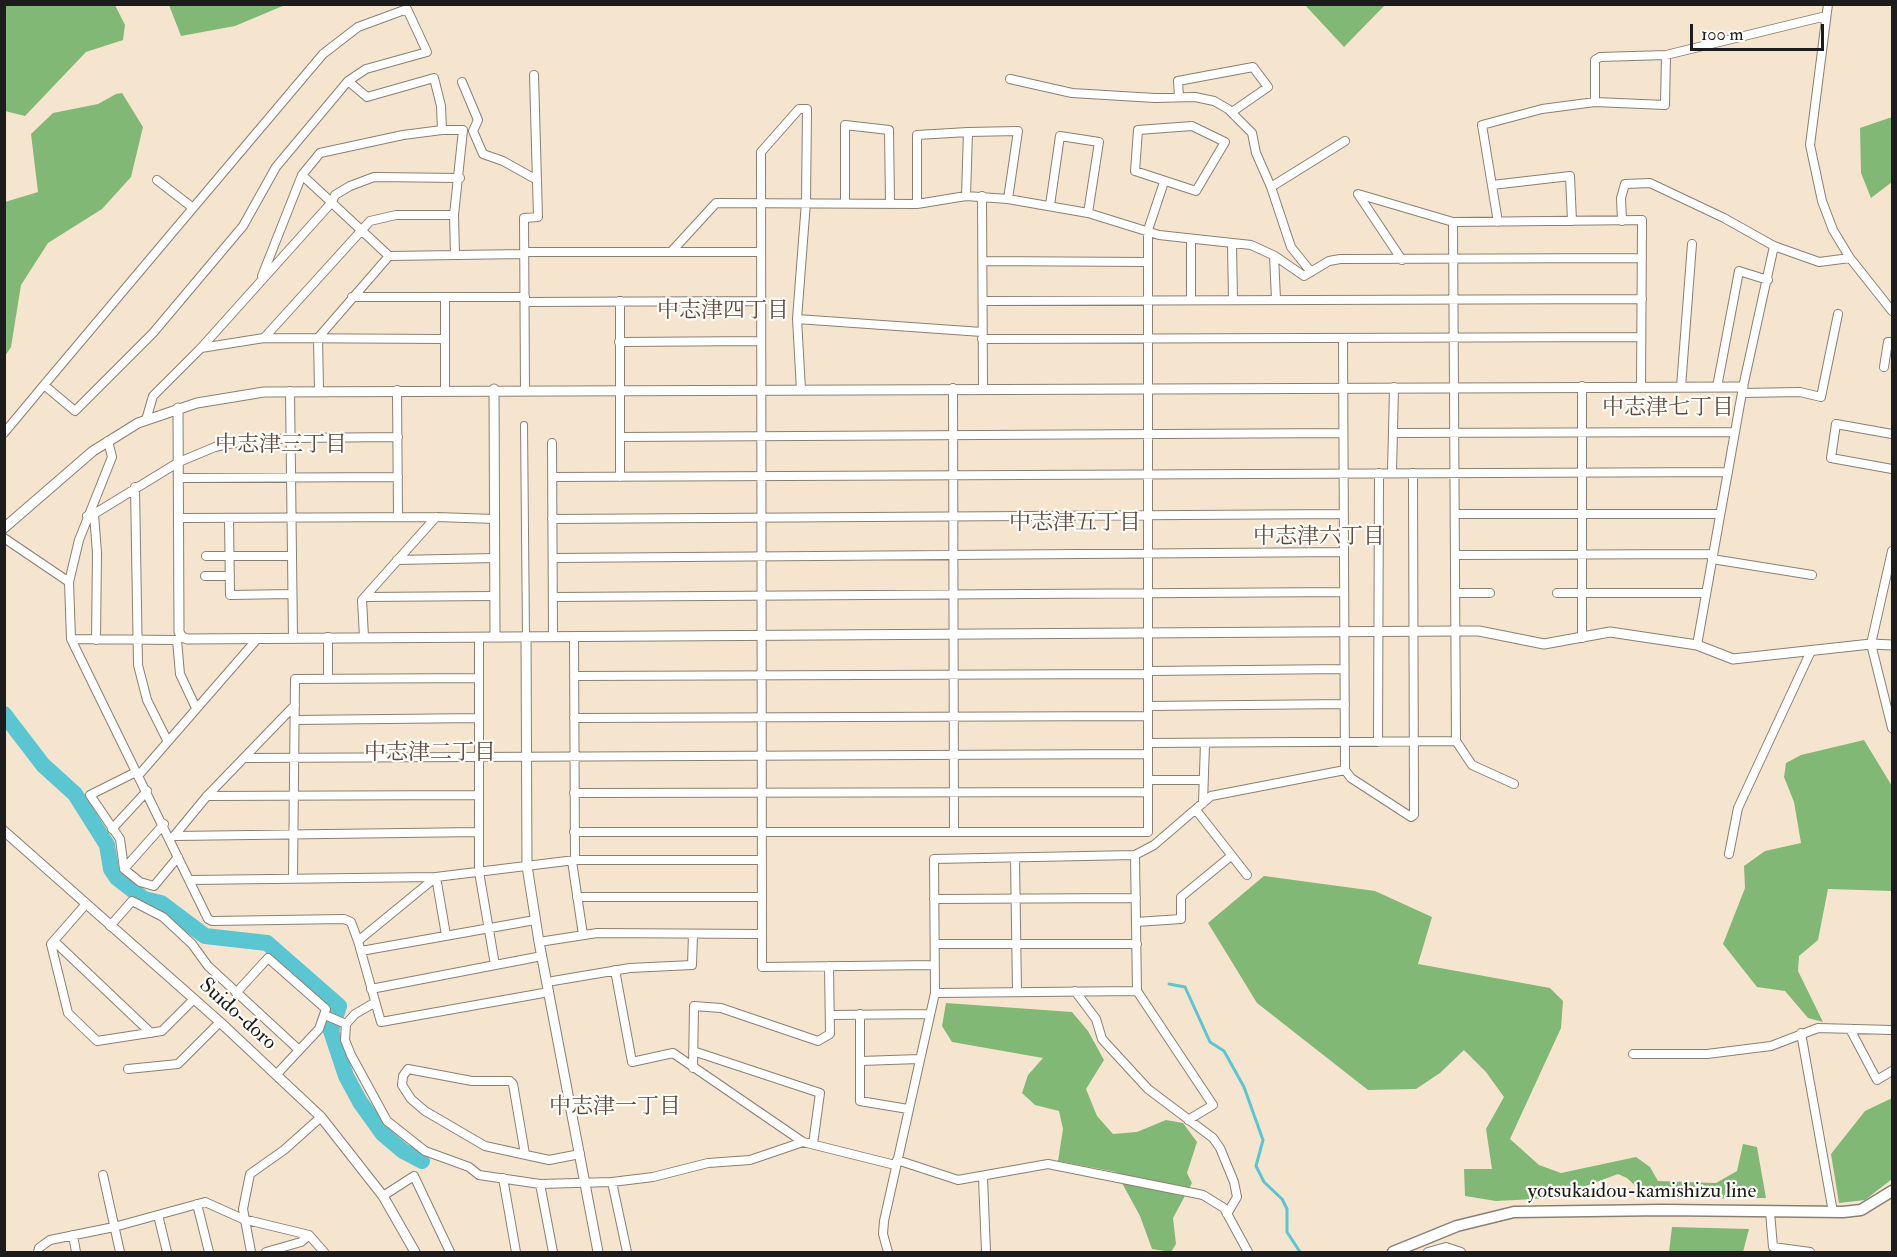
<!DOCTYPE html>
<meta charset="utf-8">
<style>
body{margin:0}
#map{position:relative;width:1897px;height:1257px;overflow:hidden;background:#f6e5ce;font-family:"IM FELL Double Pica",serif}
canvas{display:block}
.frame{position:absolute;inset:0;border:6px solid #1c1c1c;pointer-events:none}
.scale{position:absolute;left:1690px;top:24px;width:134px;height:27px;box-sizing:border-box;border:3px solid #1c1c1c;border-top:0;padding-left:8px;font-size:18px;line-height:21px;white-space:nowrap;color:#1c1c1c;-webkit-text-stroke:4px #fdfcf7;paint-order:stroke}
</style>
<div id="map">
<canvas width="1897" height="1257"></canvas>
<div class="frame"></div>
<div class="scale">100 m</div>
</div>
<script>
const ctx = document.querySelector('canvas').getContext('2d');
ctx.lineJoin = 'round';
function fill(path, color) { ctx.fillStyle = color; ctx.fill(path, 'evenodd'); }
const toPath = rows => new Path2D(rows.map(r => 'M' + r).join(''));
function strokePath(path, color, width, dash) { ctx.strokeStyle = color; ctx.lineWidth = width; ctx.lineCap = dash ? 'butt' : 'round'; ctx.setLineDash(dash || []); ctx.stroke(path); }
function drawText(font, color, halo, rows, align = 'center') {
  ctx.font = font + ' "IM FELL Double Pica","Noto Serif JP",serif'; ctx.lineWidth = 4.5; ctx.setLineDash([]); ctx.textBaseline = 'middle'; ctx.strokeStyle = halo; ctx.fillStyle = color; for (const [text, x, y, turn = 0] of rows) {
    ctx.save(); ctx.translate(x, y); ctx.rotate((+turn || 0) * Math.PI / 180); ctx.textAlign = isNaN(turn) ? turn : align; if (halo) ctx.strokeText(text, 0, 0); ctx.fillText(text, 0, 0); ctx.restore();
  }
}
const forest = toPath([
 [4,5,115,5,125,25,123,40,86,52,25,116,5,111],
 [169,5,169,4,285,5,235,26,181,36],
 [1305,5,1385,5,1344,47],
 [122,93,143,127,131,177,102,209,48,243,21,285,11,347,5,356,5,202,38,192,31,134,53,113,98,104,116,94],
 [1892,117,1892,182,1871,198,1861,173,1860,128],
 [1864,740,1892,786,1892,891,1828,889,1818,940,1799,956,1798,971,1823,1022,1808,1018,1785,991,1757,987,1723,944,1745,888,1744,866,1765,851,1801,843,1794,802,1784,777,1786,763,1801,755],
 [1264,876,1375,891,1432,917,1418,964,1550,988,1563,1001,1561,1028,1510,1139,1539,1165,1561,1173,1636,1157,1650,1167,1658,1181,1716,1183,1737,1171,1743,1144,1757,1147,1766,1198,1649,1199,1627,1178,1618,1174,1554,1198,1496,1201,1465,1196,1464,1169,1492,1169,1486,1129,1504,1097,1486,1072,1464,1050,1440,1073,1416,1089,1368,1090,1257,1003,1208,923],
 [946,1003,1072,1012,1088,1031,1104,1060,1086,1089,1097,1116,1113,1134,1137,1132,1166,1120,1183,1123,1197,1142,1187,1173,1192,1183,1173,1218,1176,1244,1171,1252,1152,1249,1140,1216,1116,1172,1058,1161,1063,1129,1059,1111,1035,1105,1022,1093,1028,1075,1043,1058,952,1042,942,1026],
 [1892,1098,1892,1179,1865,1200,1839,1203,1831,1154,1865,1111],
 [1672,1227,1749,1229,1743,1252,1669,1252]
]);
const stream = toPath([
 [1169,984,1185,987,1210,1042,1224,1051,1244,1087,1263,1140,1256,1166,1264,1182,1282,1199,1287,1209,1287,1232,1300,1252]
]);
const river = toPath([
 [4,714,43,765,75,794,107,845,111,869,117,878,144,899,161,903,205,936,267,943,339,1006,331,1031,346,1076,360,1102,383,1134,403,1151,422,1161]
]);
const pedestrian = toPath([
 [524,425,526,637]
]);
const minor = toPath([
 [1828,4,1810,145,1822,201,1833,230,1850,258,1892,311],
 [1010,79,1072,93,1155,98,1195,97,1214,101,1228,109,1252,133,1256,153,1271,187,1291,247,1311,272],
 [348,81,367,97,434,78,441,106,442,130],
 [462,82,478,120,473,131,483,154,503,161,537,180],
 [1179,97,1178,81,1253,67,1268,87,1232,112],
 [1595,102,1595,60,1600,57,1666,55,1826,16],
 [1192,126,1225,142,1196,191,1135,171,1138,130,1192,126],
 [302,175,389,256,524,254],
 [157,180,193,208],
 [1492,185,1570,176,1572,221],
 [1271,187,1345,141],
 [966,196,968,132],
 [982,196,983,387],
 [845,203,845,125,889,130,890,204],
 [917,204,917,135,968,132,1018,131,1008,199],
 [1050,205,1060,136,1099,142,1088,213],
 [1622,221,1621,198,1625,184,1650,183,1724,218,1774,246,1819,262,1850,258],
 [1453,222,1456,741,1472,765,1514,784],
 [1498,222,1482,125,1542,109,1595,102,1665,105,1666,55],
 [1191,241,1191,300],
 [1232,244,1233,300],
 [524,252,671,252,716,203,917,204,966,196,1008,199,1088,213,1159,235,1251,245,1275,256,1304,276,1329,261,1340,259,1642,258],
 [671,252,760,252],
 [1274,256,1276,299],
 [1402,260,1358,194,1453,222,1642,220,1641,387],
 [983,261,1148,262],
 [262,276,302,175,320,153,403,135,442,130,463,130,454,215,455,255],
 [352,297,525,297],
 [983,301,1642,299],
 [525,302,760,301],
 [797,319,982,332],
 [264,338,370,221,396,215,454,215],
 [1343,338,1345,770,1351,778,1411,817,1414,815,1413,473],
 [982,339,1641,337],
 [619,342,760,341],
 [201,348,264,338,445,339],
 [1884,367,1888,342,1892,342],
 [1681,387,1692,244],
 [1717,387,1739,271,1768,280],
 [953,388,954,831],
 [445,389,445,297],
 [525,389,524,218,538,217,534,75],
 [319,390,318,338,389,256],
 [397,390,398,517],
 [801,390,797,319,806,202,807,109,799,109,761,152,762,967,934,965],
 [290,391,293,638],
 [1742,393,1800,392,1821,397,1838,314],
 [146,420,153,396,201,348,332,202,335,195,350,186,374,177,460,178],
 [4,433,44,385,193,208,323,54,358,27,407,9,427,52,366,69,348,81,276,167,243,226,153,333,75,411,44,385],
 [1393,433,1735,432],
 [1892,434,1836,424,1831,458,1892,469],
 [620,437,1343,433],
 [108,441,112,457,79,540,69,582,71,639,208,919,212,921,344,919,351,922,358,941],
 [552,443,553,636],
 [1392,473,1394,387],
 [552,477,1728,472],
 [620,477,620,301],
 [178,478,398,477],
 [135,487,138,665,147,700,167,740],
 [94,514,97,553,96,640],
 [1456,514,1720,514],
 [87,516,94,514,179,462,215,447,233,443,290,438,398,437],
 [179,518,436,517,495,519],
 [229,518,230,595,292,594],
 [552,519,1344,514],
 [4,538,69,582],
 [1892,551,1871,644,1892,728],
 [1456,555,1713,554],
 [206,556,291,556],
 [553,558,1344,552],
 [1712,559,1812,575],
 [397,560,495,558],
 [205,576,230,576],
 [1456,593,1490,593],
 [1557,593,1706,593],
 [365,597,495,596],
 [553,597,1344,592],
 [328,637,328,679],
 [364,637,362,600,436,517],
 [479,637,479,872,495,965],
 [574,637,575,860],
 [1582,638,1582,386],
 [71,639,177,640,182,637],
 [177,640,180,674,196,708],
 [1697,645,1743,387,1774,246],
 [1148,671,1344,669],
 [574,676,1148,674],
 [1148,706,1345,704],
 [574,718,1148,716],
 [295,720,479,718],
 [1378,742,1379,473],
 [1148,743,1456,741],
 [246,758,1148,754],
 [136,772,90,795,120,839,124,869,140,882,154,886,178,857],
 [138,776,258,638],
 [1148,780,1203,780],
 [574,793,1148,792],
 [207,796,479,795],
 [1203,803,1205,743],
 [1196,810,1247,875],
 [112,829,147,791],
 [574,832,1148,832,1148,230,1164,182],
 [174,836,207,796,295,705],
 [175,836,479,832],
 [1729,854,1738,808,1811,651],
 [1015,858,1017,992],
 [572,861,583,935],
 [124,869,164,824],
 [293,877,295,679,479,678],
 [190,880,436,877,575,860,762,860],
 [577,897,762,897],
 [934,899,1136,898],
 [86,904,51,944,68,1013,97,1041,162,1031,194,999],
 [1136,922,1181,919,1181,897,1231,856],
 [110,926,132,901,163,917,192,944,208,966,299,1050],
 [446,935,436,877,358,941,381,1022,549,992],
 [54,941,151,1033],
 [539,942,597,933,762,934],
 [935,944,1137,944],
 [361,951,535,920],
 [615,970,632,1062,673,1053,803,1142,895,1165],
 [547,982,630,968,692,965,693,934],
 [371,989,542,956],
 [1075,991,1096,1019,1102,1039,1148,1089,1213,1138,1220,1148,1234,1182,1237,1197,1227,1214],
 [1137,991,1213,1105,1188,1120],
 [236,993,268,958,326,1009,319,1029,276,1075],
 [935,993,1137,991,1135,855],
 [860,1014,860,1101,908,1109],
 [325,1015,346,1024,355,1014,374,1003],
 [830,1015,930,1014],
 [346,1024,345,1040,351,1055,387,1121,425,1151,469,1167,479,1175,540,1184,612,1182,653,1177,708,1163,750,1160,803,1142],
 [1850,1029,1877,1080,1892,1071],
 [1801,1033,1833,1212],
 [693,1051,820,1093,813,1144],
 [1633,1054,1707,1054,1771,1046,1818,1028,1892,1030],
 [861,1061,919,1059],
 [693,1068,694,1006,721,1008,818,1041,830,1034,829,966],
 [128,1069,178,1064,220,1022],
 [525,1154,513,1084,510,1081,472,1081,408,1069,403,1076,402,1085,411,1099,425,1111,485,1146,549,1160,580,1154],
 [897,1160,958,1180,1048,1164,1203,1195,1224,1208,1248,1252],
 [103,1175,120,1252],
 [503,1178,516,1252],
 [983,1178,986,1252],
 [612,1182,627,1252],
 [540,1184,553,1252],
 [383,1196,414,1176,450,1252],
 [197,1204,209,1252],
 [1770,1212,1773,1247,1810,1252],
 [158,1215,167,1252],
 [73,1235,76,1252],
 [38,1252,39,1248,50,1240,114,1227,205,1202,243,1219,309,1235,324,1252],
 [251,1252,243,1209,250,1174,284,1150,321,1117],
 [266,1252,301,1242,309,1235],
 [888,1252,883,1234,884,1221,935,993,934,859,1135,855,1154,845,1211,796,1345,770],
 [1428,1252,1446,1247,1461,1252]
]);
const tertiary = toPath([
 [494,389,495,636],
 [178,408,179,632,182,637,187,639,1456,631,1479,631,1544,644,1610,632,1697,645,1733,659,1871,644,1892,645],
 [4,528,93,451,138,423,197,403,264,392,1743,387],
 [526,637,527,866,539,942,598,1252],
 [4,831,220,1022,321,1117,383,1196,415,1252]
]);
const secondary = toPath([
 [1393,1252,1457,1226,1514,1212,1663,1210,1843,1212,1861,1210,1892,1191]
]);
const streetNames = [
 ["Suido-doro",237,1015,42],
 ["yotsukaidou-kamishizu line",1642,1192]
];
const neighbourhoodNames = [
 ["中志津四丁目",723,312],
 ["中志津七丁目",1668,409],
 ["中志津三丁目",281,446],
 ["中志津五丁目",1075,524],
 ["中志津六丁目",1319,538],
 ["中志津二丁目",430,754],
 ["中志津一丁目",615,1108]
];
fill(forest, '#81b875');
strokePath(stream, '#5ac6d2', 3);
strokePath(river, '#5ac6d2', 16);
strokePath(pedestrian, '#898075', 8);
strokePath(minor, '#898075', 10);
strokePath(tertiary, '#898075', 11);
strokePath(secondary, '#898075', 13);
strokePath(pedestrian, '#fff', 6);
strokePath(minor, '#fff', 8);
strokePath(tertiary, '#fff', 9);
strokePath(secondary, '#fff', 10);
drawText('21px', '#1c1c1c', '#fdfcf7', streetNames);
drawText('22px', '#5e463d', '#fdfcf7', neighbourhoodNames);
</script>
